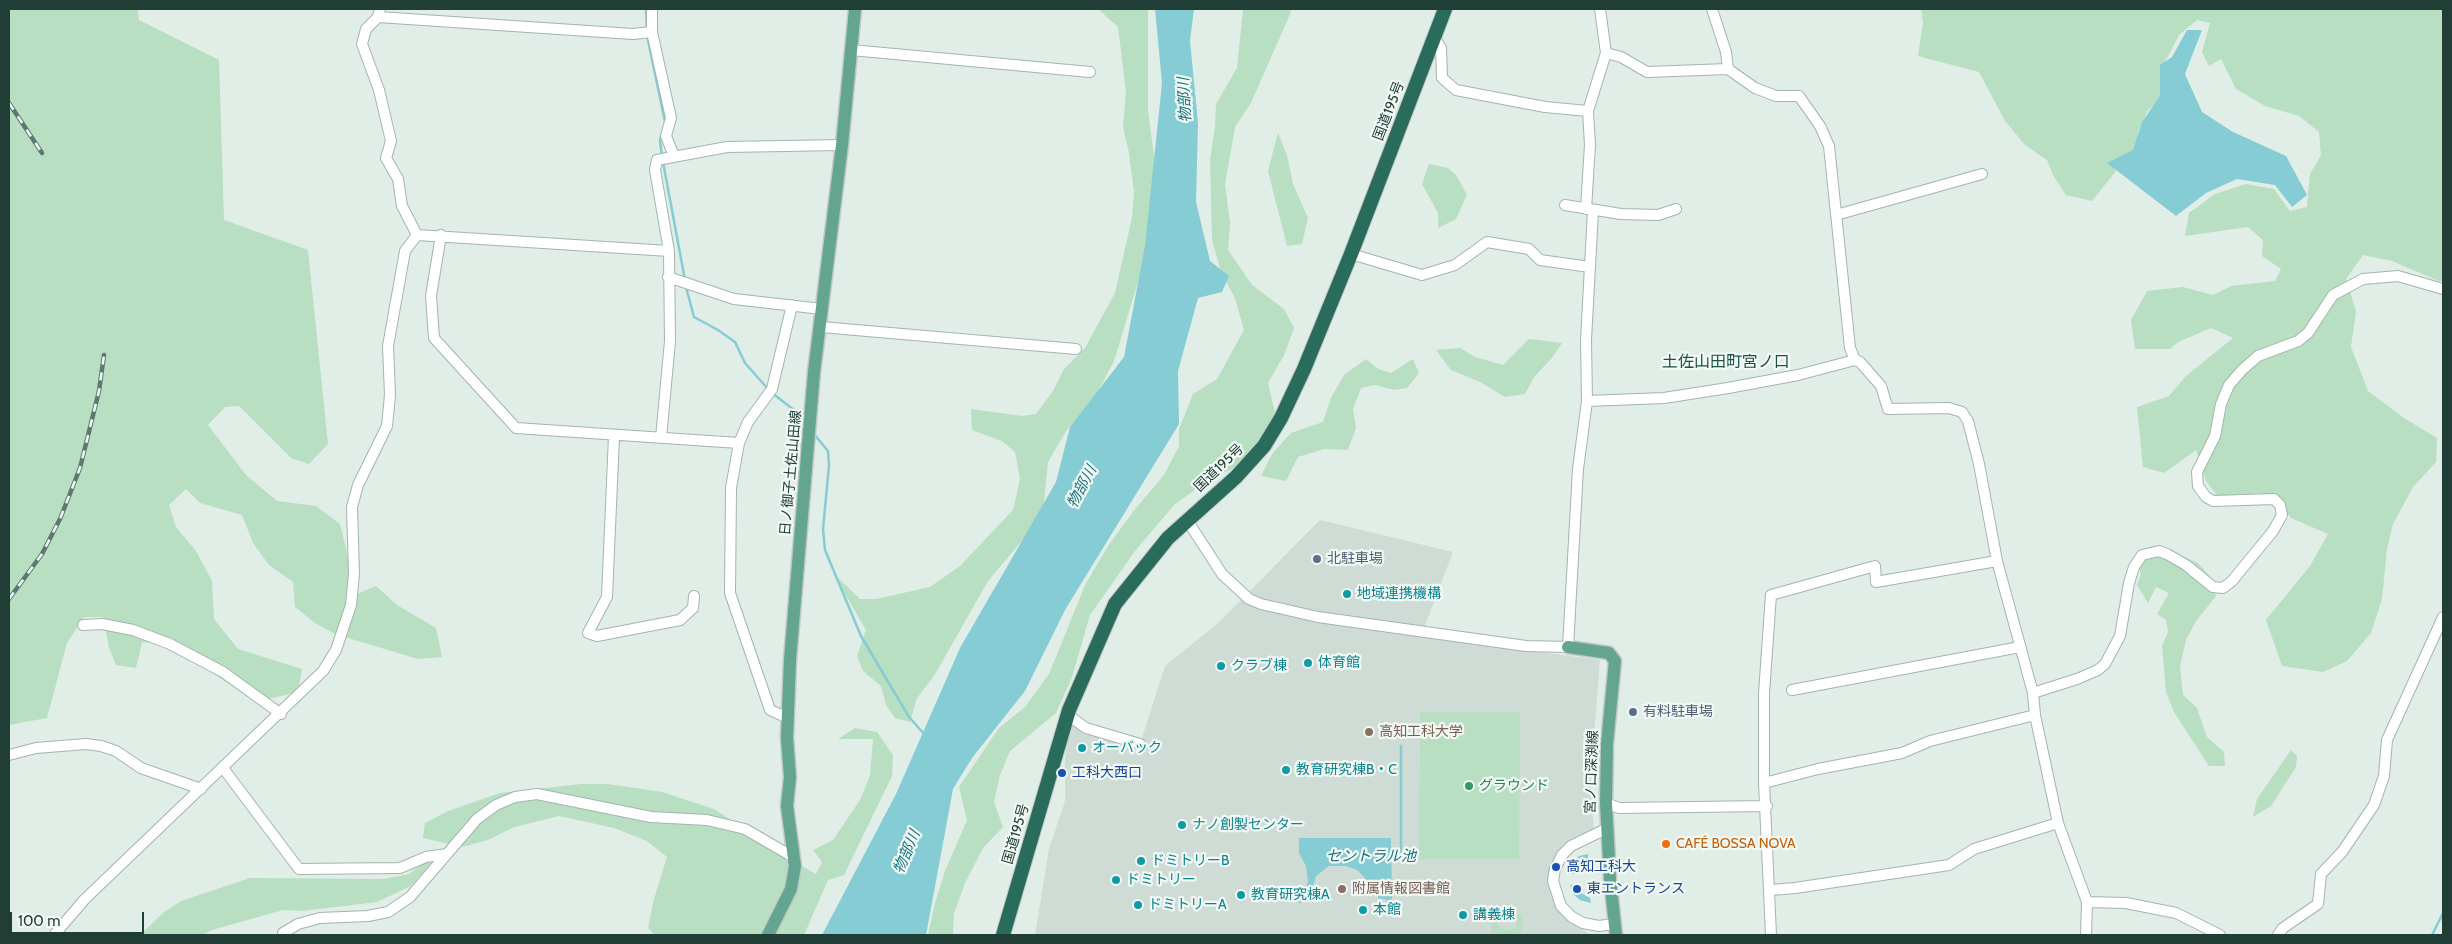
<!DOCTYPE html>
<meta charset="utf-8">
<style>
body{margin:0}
#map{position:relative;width:2452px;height:944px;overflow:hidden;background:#e1ede7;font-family:Cabin,sans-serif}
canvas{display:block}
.frame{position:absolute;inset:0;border:10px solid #203e35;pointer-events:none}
.scale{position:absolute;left:10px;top:912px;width:134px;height:22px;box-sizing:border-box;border:2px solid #203e35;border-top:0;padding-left:6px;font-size:15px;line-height:18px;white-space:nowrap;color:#203e35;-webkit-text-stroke:4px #f2f9f5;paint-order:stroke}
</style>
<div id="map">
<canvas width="2452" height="944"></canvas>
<div class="frame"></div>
<div class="scale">100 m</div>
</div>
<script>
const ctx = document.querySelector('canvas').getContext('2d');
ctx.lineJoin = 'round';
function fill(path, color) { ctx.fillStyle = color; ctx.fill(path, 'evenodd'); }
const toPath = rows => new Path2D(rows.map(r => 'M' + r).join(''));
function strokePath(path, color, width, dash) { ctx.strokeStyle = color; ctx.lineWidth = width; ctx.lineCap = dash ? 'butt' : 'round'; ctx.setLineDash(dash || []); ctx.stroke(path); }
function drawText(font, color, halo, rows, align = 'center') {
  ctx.font = font + ' Cabin,"Noto Sans JP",sans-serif'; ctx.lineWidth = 4.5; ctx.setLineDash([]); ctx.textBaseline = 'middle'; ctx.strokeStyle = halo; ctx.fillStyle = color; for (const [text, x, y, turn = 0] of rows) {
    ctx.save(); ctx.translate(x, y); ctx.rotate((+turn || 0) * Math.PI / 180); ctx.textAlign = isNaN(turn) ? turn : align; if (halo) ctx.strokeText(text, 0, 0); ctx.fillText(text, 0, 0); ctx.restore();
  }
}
const built = toPath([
 [1320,520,1453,552,1421,636,1600,660,1590,786,1594,831,1563,848,1549,872,1557,910,1590,935,1035,935,1049,849,1065,801,1065,759,1070,724,1141,741,1165,666,1217,624]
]);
const green = toPath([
 [9,9,138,9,139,20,219,60,224,220,308,250,328,444,309,464,291,458,239,406,225,407,208,425,246,475,277,501,316,506,340,524,357,594,376,586,397,605,436,628,442,657,418,659,335,634,315,623,295,607,293,582,269,565,253,543,242,515,200,503,186,489,169,505,176,527,196,551,212,581,214,619,238,649,302,669,298,692,255,702,172,645,142,642,136,668,116,665,109,647,103,617,84,617,67,643,47,718,9,725],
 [1098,9,1148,9,1148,110,1158,187,1142,269,1114,361,1094,399,1066,431,1048,462,1044,502,1036,524,988,581,934,676,917,698,910,722,895,718,886,705,881,686,863,671,857,656,866,630,833,573,860,599,876,599,930,587,960,566,1013,510,1020,479,1015,452,1002,441,972,430,971,409,1022,416,1036,414,1053,391,1064,369,1085,348,1115,293,1132,218,1134,192,1129,153,1123,127,1126,92,1118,27],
 [1243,9,1290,9,1291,12,1251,103,1235,127,1225,184,1230,223,1228,250,1252,285,1284,309,1294,328,1284,355,1268,383,1275,413,1262,441,1240,465,1209,480,1175,504,1135,551,1090,615,1072,677,1056,713,1010,751,1000,775,994,802,1003,827,983,848,965,883,954,913,953,935,928,935,935,903,945,871,967,820,959,787,999,728,1025,707,1049,674,1086,583,1110,543,1136,508,1164,475,1179,446,1179,429,1193,394,1217,379,1244,330,1235,298,1221,272,1212,240,1210,160,1215,127,1216,104,1237,68],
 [1921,9,2443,9,2443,281,2439,281,2392,261,2363,255,2346,279,2356,311,2351,347,2368,391,2404,418,2437,438,2436,462,2413,487,2393,524,2387,549,2382,599,2371,633,2347,661,2323,672,2282,666,2266,620,2310,566,2328,534,2291,518,2276,499,2256,493,2222,502,2206,481,2196,450,2164,473,2143,467,2137,407,2169,396,2186,376,2233,338,2211,328,2178,342,2170,349,2135,349,2131,320,2147,291,2183,287,2213,295,2231,286,2275,281,2281,269,2262,256,2263,240,2248,227,2185,236,2189,213,2215,194,2246,184,2274,189,2290,211,2307,207,2310,174,2321,155,2319,132,2299,116,2265,106,2236,89,2221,59,2209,66,2202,52,2210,23,2197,20,2179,35,2166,60,2160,84,2161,101,2148,110,2138,132,2138,147,2115,163,2116,171,2092,201,2066,195,2053,175,2047,160,2025,145,2005,121,1979,72,1918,56,1923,23],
 [1278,133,1287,155,1293,184,1308,218,1302,244,1287,246,1268,171],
 [1429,164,1448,168,1456,175,1467,195,1456,219,1438,228,1438,213,1422,184],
 [1529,339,1562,343,1551,359,1534,377,1525,394,1505,397,1480,382,1451,370,1436,350,1460,348,1475,357,1503,365],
 [1366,359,1378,369,1391,373,1413,359,1419,373,1407,388,1394,390,1375,385,1361,388,1353,409,1356,428,1348,450,1324,449,1298,457,1286,481,1261,476,1272,454,1291,433,1323,422,1331,398,1344,375],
 [2168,550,2198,563,2213,580,2216,596,2196,621,2186,640,2180,666,2183,695,2197,708,2207,737,2224,752,2225,766,2209,766,2174,712,2166,692,2162,646,2168,632,2166,620,2157,614,2169,593,2156,587,2148,603,2137,585,2141,574,2136,557],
 [1420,712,1520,712,1519,859,1419,859],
 [855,728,877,732,893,755,892,776,844,875,828,880,804,935,655,935,648,928,654,899,667,857,647,841,614,828,559,816,514,827,488,840,462,847,423,838,425,823,448,811,500,793,581,784,608,784,662,792,714,809,793,861,816,874,822,862,813,850,833,840,860,800,870,776,873,739,838,739],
 [2291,750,2297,756,2296,767,2271,806,2253,817,2257,799],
 [423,863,431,863,411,886,377,902,302,911,283,910,212,930,203,935,140,935,164,912,181,901,250,878,384,879,409,874],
 [1522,914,1522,935,1491,935,1491,923,1496,923,1502,929,1512,930,1516,926,1517,921,1513,915]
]);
const water = toPath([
 [1155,9,1194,9,1190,41,1198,123,1196,202,1210,261,1229,276,1222,292,1198,298,1178,371,1179,424,1065,610,1025,691,972,758,953,789,926,935,822,935,896,794,960,648,1056,482,1070,427,1124,357,1145,246,1162,83],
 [2187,30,2202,30,2185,74,2202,112,2233,132,2286,156,2307,195,2292,207,2275,185,2237,179,2206,193,2176,216,2107,163,2133,150,2142,122,2160,96,2160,65,2172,57],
 [1299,838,1391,838,1392,901,1378,898,1378,893,1370,893,1364,877,1357,870,1346,866,1329,866,1316,876,1311,893,1305,893,1305,900,1299,904,1308,882,1306,866,1299,853],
 [1588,854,1588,858,1580,866,1576,874,1569,874,1572,864,1579,856],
 [1575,884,1579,892,1590,898,1591,903,1580,900,1573,894,1570,885]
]);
const stream = toPath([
 [646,9,647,30],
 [647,35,665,122],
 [662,133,660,140,662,157],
 [663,162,685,280],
 [686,287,694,317,718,330,735,342,745,363,768,389],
 [772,393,798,413,805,423],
 [813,433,828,451,829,466,823,529,825,550,861,636,909,717,925,735],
 [1391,853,1401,852,1401,746],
 [2432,935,2443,913]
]);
const minor = toPath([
 [380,9,378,17,366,29,362,44,379,90,391,141,386,158,398,179,402,206,417,235],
 [652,9,652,32,671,118,666,136,674,156],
 [1712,9,1726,52,1728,69],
 [378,17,633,34,652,32],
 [1435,38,1441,48,1442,78,1456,90,1545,107,1588,111],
 [851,50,1090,72],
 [1606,53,1621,57,1647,72,1728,69,1755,88,1776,96,1799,96,1820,126,1829,146,1850,348,1855,360,1860,362,1881,386,1888,409,1949,408,1962,412,1968,421,1979,464,1997,561,2033,693,2035,715,2058,823,2087,902,2086,935],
 [1565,205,1621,214,1658,215,1676,209],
 [1586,209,1590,145,1588,111,1606,53,1600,9],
 [1836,215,1982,174],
 [417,235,669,251],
 [441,235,431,296,434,338,516,428,739,443],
 [1351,254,1422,275,1455,265,1487,242,1529,249,1540,260,1590,267],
 [668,277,734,299,822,309],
 [821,327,1076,349],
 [1587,401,1664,398,1728,388,1798,375,1855,360],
 [614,436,607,597,588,633,597,636,680,620,693,608,694,596],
 [661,438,670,341,669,251,655,170,657,160,727,147,842,145],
 [1187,520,1222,574,1249,599,1261,604,1318,617,1526,646,1568,647,1578,469,1587,401,1586,340,1593,211],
 [83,625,102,624,133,630,170,644,223,672,281,714],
 [1792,690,2020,647],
 [2033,693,2077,679,2098,670,2105,664,2120,636,2129,583,2134,567,2142,555,2159,551,2167,554,2186,565,2213,587,2223,588,2232,581,2273,531,2282,515,2280,505,2274,499,2213,501,2206,497,2198,486,2197,472,2215,436,2221,404,2229,385,2242,370,2258,356,2298,341,2308,333,2333,295,2363,279,2398,276,2443,289],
 [1068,715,1086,728,1140,744],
 [788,718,770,710,730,593,731,488,739,443,748,422,772,389,792,305],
 [9,755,36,748,86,744,101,746,116,751,141,768,201,789],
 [223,768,299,869,400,868,426,857,447,854],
 [1764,783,1818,769,1902,753,1930,741,2035,715],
 [1606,803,1619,808,1767,806],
 [1606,829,1571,846,1562,855,1555,869,1553,881,1561,906,1572,917,1583,923,1599,926,1614,924],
 [1771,890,1795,888,1949,865,1974,849,2058,823],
 [2087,902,2126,903,2176,913,2220,935],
 [54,935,85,899,323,671,336,650,351,605,354,574,352,507,358,485,387,426,390,395,388,346,405,251,417,235],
 [283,935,283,933,298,924,320,918,368,916,388,912,410,897,477,819,496,805,515,797,537,794,651,817,707,820,745,829,795,858],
 [1771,935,1764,783,1764,693,1771,595,1875,566,1876,582,1997,561],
 [2278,935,2283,928,2318,904,2321,874,2342,852,2374,805,2384,776,2387,740,2443,617]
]);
const major = toPath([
 [1568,647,1609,653,1615,661,1607,744,1606,803,1610,879,1616,935],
 [768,935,791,889,795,866,787,806,790,777,787,738,790,660,814,372,842,145,855,9]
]);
const highway = toPath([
 [1003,935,1069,710,1115,604,1168,538,1236,477,1264,446,1281,418,1304,369,1351,254,1445,9]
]);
const rail = toPath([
 [9,103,42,153],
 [9,599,42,554,60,519,80,468,99,391,104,355]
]);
const markers = [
 [1317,559,5,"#5c6f8a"],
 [1347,594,5,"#0f9aa8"],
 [1308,663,5,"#0f9aa8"],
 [1221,666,5,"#0f9aa8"],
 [1633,712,5,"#5c6f8a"],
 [1369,732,5,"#8d6e63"],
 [1082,748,5,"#0f9aa8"],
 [1286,770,5,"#0f9aa8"],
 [1062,773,5,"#1a4fb4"],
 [1469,786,5,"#2e9e5b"],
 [1182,825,5,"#0f9aa8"],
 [1666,844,5,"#e8710a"],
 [1141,861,5,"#0f9aa8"],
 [1556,867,5,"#1a4fb4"],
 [1116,880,5,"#0f9aa8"],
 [1342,889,5,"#8d6e63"],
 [1577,889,5,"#1a4fb4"],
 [1241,895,5,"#0f9aa8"],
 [1138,905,5,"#0f9aa8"],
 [1363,910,5,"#0f9aa8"],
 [1463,915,5,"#0f9aa8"]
];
const streetNames = [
 ["国道195号",1389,111,-69],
 ["国道195号",1219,468,-44],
 ["日ノ御子土佐山田線",791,473,-85],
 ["宮ノ口深渕線",1592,772,-88],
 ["国道195号",1016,834,-74]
];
const serviceNames = [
 ["北駐車場",1327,559],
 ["有料駐車場",1643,712]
];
const cultureNames = [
 ["地域連携機構",1357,594],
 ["体育館",1318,663],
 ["クラブ棟",1231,666],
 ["オーバック",1092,748],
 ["教育研究棟B・C",1296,770],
 ["ナノ創製センター",1192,825],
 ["ドミトリーB",1151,861],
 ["ドミトリー",1126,880],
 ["教育研究棟A",1251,895],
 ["ドミトリーA",1148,905],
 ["本館",1373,910],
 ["講義棟",1473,915]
];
const educationNames = [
 ["高知工科大学",1379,732],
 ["附属情報図書館",1352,889]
];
const transitNames = [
 ["工科大西口",1072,773],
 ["高知工科大",1566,867],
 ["東エントランス",1587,889]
];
const leisureNames = [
 ["グラウンド",1479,786]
];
const foodNames = [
 ["CAFÉ BOSSA NOVA",1676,844]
];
const waterNames = [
 ["物部川",1185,100,-93],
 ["物部川",1082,487,-62],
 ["物部川",907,852,-67],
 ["セントラル池",1371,857]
];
const quarterNames = [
 ["土佐山田町宮ノ口",1726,362]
];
fill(built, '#cfdcd6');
fill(green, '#b8dfc1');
fill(water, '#85ccd5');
strokePath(stream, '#85ccd5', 2.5);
strokePath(minor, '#a3b5ae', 12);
strokePath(major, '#c1c9c6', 15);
strokePath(highway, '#c1c9c6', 16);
strokePath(minor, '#fff', 10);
strokePath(major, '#63a591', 12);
strokePath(highway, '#2a6c5c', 14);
strokePath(rail, '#5a7a70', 4.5);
strokePath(rail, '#f2f9f5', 2.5, [8]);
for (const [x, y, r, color] of markers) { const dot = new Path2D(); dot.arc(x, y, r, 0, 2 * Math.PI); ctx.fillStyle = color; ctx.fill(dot); strokePath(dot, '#f2f9f5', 2); }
drawText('14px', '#203e35', '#f2f9f5', streetNames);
drawText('14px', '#4e5e75', '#f2f9f5', serviceNames, 'left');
drawText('14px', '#0d838f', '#f2f9f5', cultureNames, 'left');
drawText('14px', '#785e54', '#f2f9f5', educationNames, 'left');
drawText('14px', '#164399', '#f2f9f5', transitNames, 'left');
drawText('14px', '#27864d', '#f2f9f5', leisureNames, 'left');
drawText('14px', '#c56008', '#f2f9f5', foodNames, 'left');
drawText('italic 15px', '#16717e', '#f2f9f5', waterNames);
drawText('16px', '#1b5242', '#f2f9f5', quarterNames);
</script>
